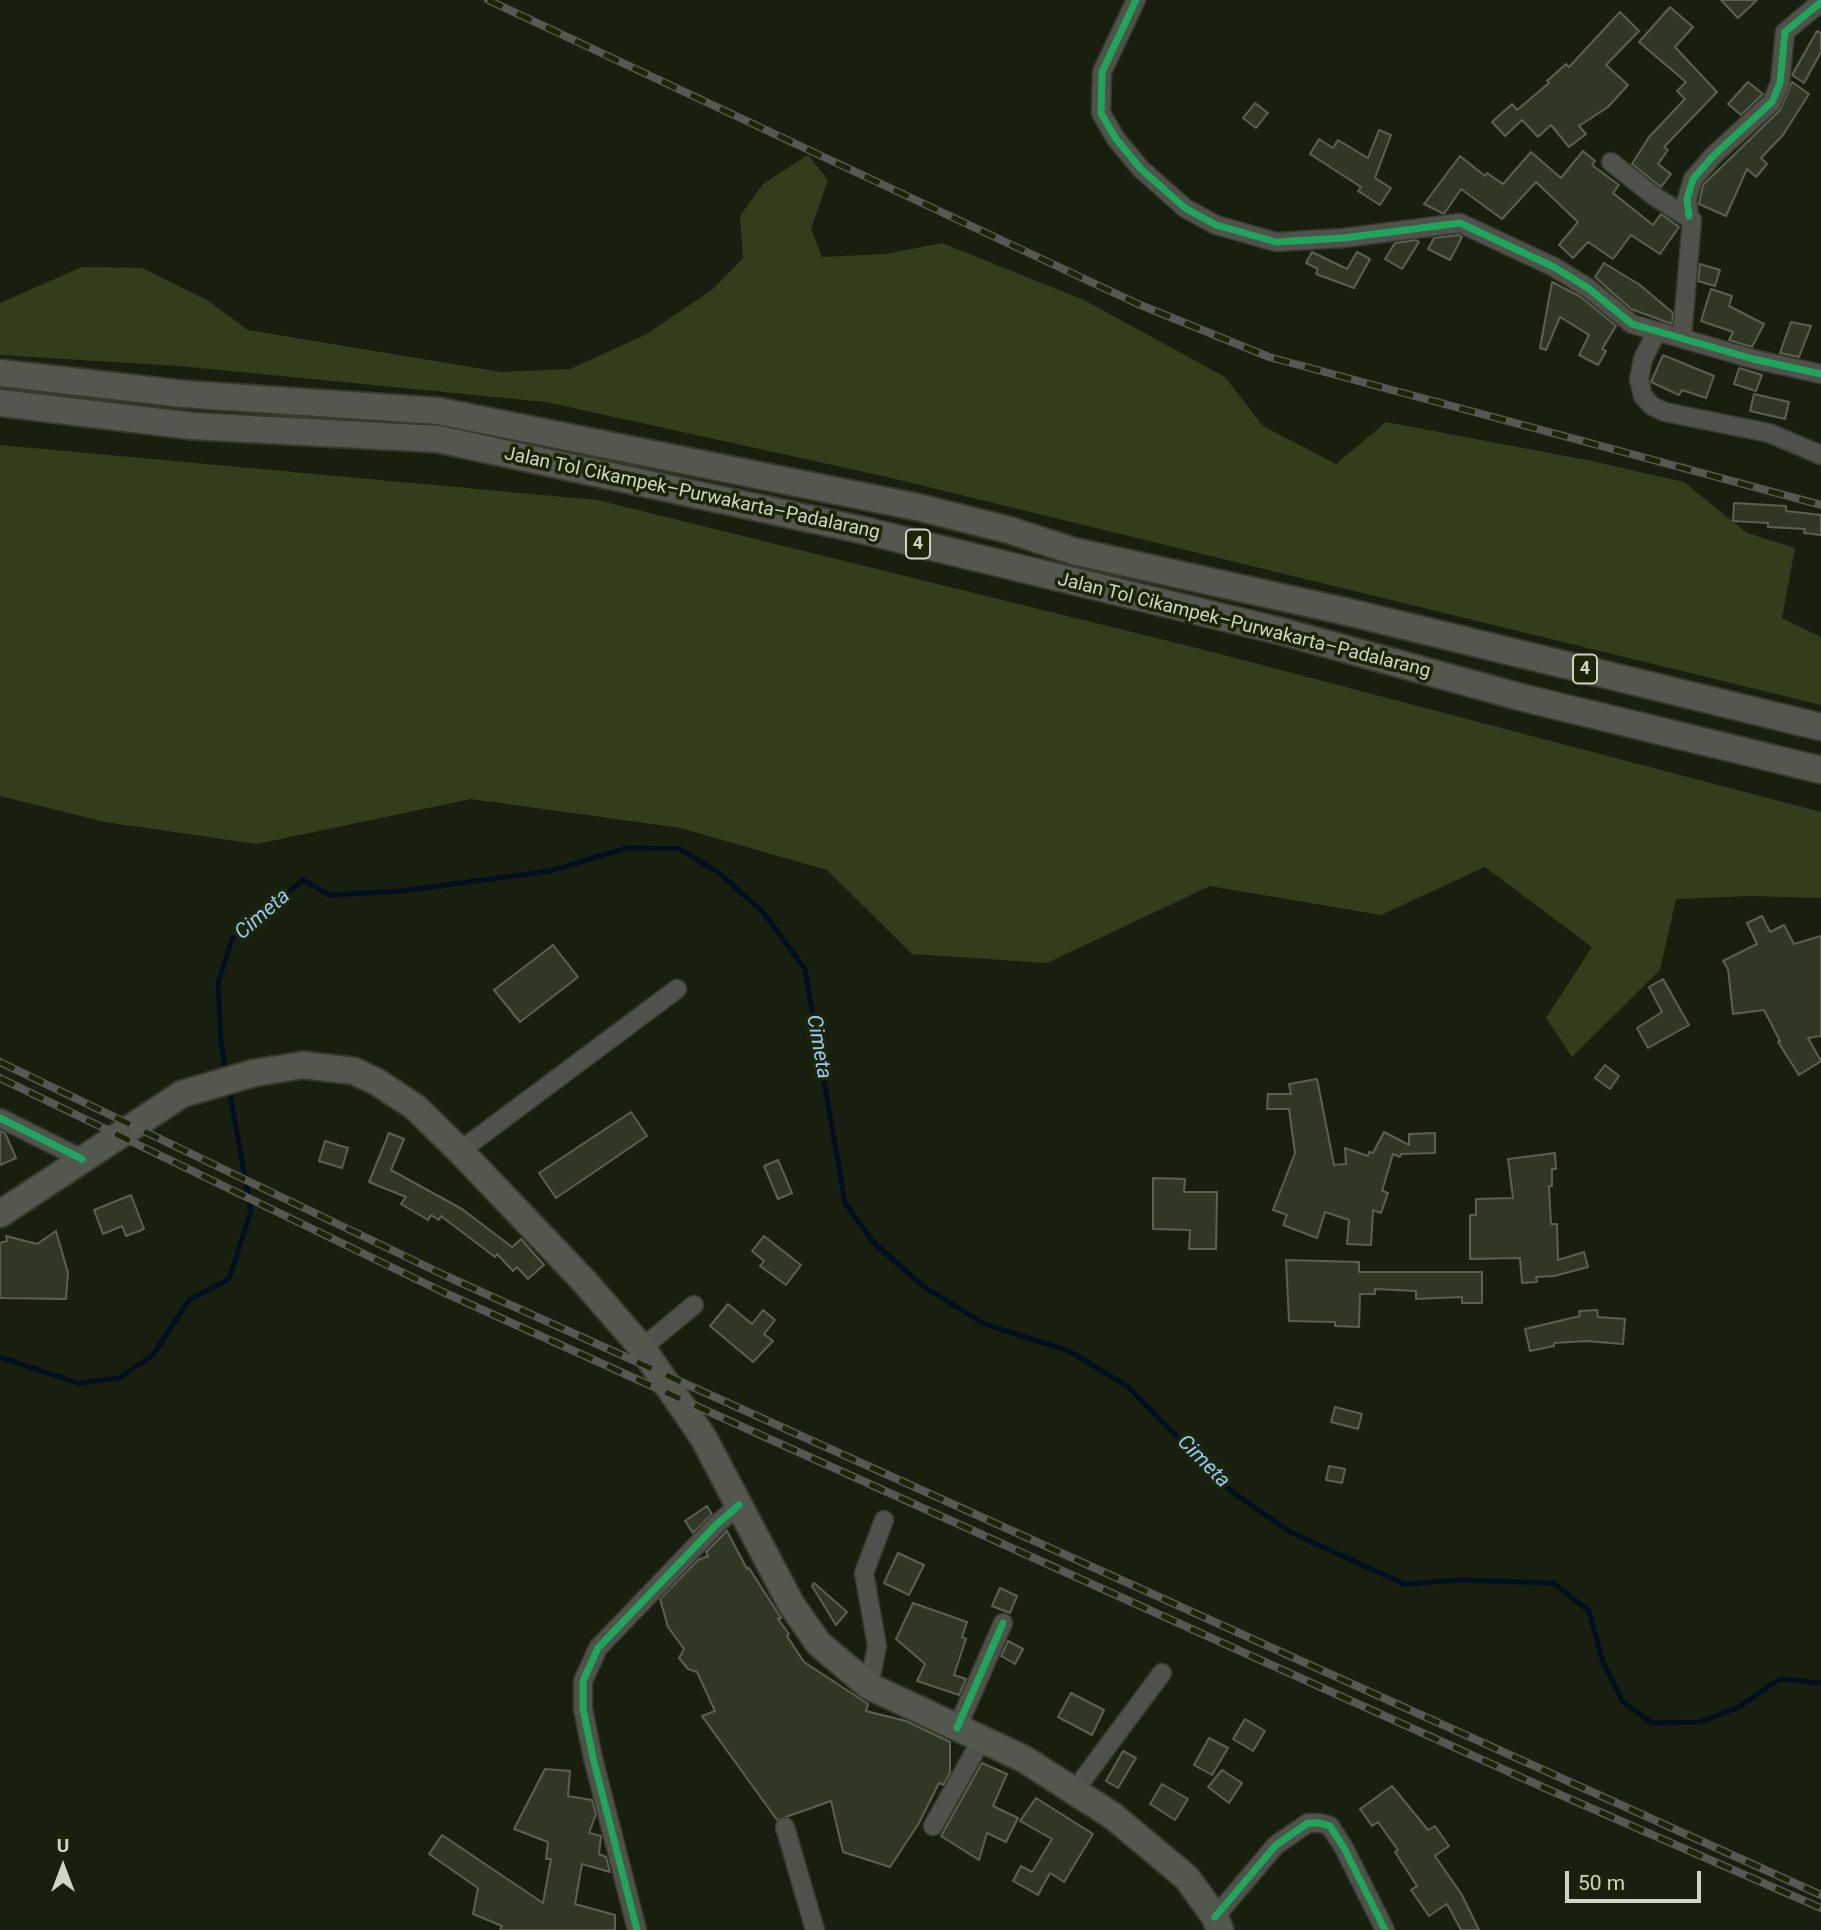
<!DOCTYPE html>
<meta charset="utf-8">
<style>
body{margin:0}
#map{position:relative;width:1821px;height:1930px;overflow:hidden;background:#191f0e;font-family:Roboto,sans-serif}
canvas{display:block}
.north{position:absolute;left:28px;top:1832px;width:70px;height:70px;-webkit-text-stroke:5px #1b2508;paint-order:stroke;rotate:0deg;font-size:19px;font-weight:700;line-height:28px;text-align:center;color:#ced5c4}
.north::after{content:'';display:block;margin:auto;width:24px;height:32px;background:#ced5c4;clip-path:polygon(50% 0,100% 100%,50% 72%,0 100%)}
.scale{position:absolute;left:1565px;top:1871px;width:136px;height:32px;box-sizing:border-box;border:4px solid #ced5c4;border-top:0;padding-left:9px;font-size:21px;line-height:24px;white-space:nowrap;color:#ced5c4;-webkit-text-stroke:5px #1b2508;paint-order:stroke}
</style>
<div id="map">
<canvas width="1821" height="1930"></canvas>
<div class="north">U</div>
<div class="scale">50 m</div>
</div>
<script>
const ctx = document.querySelector('canvas').getContext('2d');
ctx.lineJoin = 'round';
function fill(path, color) { ctx.fillStyle = color; ctx.fill(path, 'evenodd'); }
const toPath = rows => new Path2D(rows.map(r => 'M' + r).join(''));
function strokePath(path, color, width, dash) { ctx.strokeStyle = color; ctx.lineWidth = width; ctx.lineCap = dash ? 'butt' : 'round'; ctx.setLineDash(dash || []); ctx.stroke(path); }
function drawText(font, color, halo, rows, align = 'center') {
  ctx.font = font + ' Roboto,sans-serif'; ctx.lineWidth = 7; ctx.setLineDash([]); ctx.textBaseline = 'middle'; ctx.strokeStyle = halo; ctx.fillStyle = color; for (const [text, x, y, turn = 0] of rows) {
    ctx.save(); ctx.translate(x, y); ctx.rotate((+turn || 0) * Math.PI / 180); ctx.textAlign = isNaN(turn) ? turn : align; if (halo) ctx.strokeText(text, 0, 0); ctx.fillText(text, 0, 0); ctx.restore();
  }
}
const green = toPath([
 [808,155,828,180,811,229,822,257,886,254,942,243,1084,300,1225,377,1263,426,1336,464,1386,422,1592,461,1684,482,1747,533,1795,548,1782,618,1821,637,1821,705,887,477,546,402,179,366,0,355,0,303,82,267,142,268,207,300,248,330,501,372,570,369,647,334,713,289,743,258,740,216,763,184],
 [0,445,597,500,1197,648,1821,812,1821,898,1750,896,1676,899,1660,970,1572,1057,1546,1018,1592,947,1485,867,1381,915,1210,886,1047,963,912,954,827,870,681,828,471,799,257,844,105,822,0,796]
]);
const stream = toPath([
 [226,1075,221,1043,218,983,232,939,303,880,330,895,402,891,550,871,627,848,680,849,719,873,763,912,805,969,845,1203,873,1242,923,1286,984,1324,1069,1351,1127,1386,1231,1491,1290,1532,1404,1584,1461,1580,1553,1583,1589,1611,1603,1662,1623,1702,1652,1723,1700,1722,1737,1708,1780,1679,1821,1683],
 [0,1357,78,1383,119,1378,153,1355,189,1300,229,1279,251,1211,229,1088]
]);
const building = toPath([
 [1721,0,1757,0,1738,18,1721,0],
 [1670,7,1693,27,1675,47,1717,92,1664,147,1668,150,1658,164,1671,174,1661,187,1632,164,1649,137,1685,99,1677,91,1686,82,1639,42,1670,7],
 [1620,12,1639,31,1606,65,1628,85,1608,107,1579,126,1586,134,1569,147,1551,125,1538,137,1522,120,1505,136,1492,122,1512,104,1517,110,1549,83,1547,81,1566,64,1569,67,1620,12],
 [1817,31,1821,33,1821,52,1804,83,1792,75,1817,31],
 [1748,82,1763,94,1741,115,1728,104,1748,82],
 [1792,82,1809,94,1783,135,1761,158,1767,164,1756,177,1747,169,1726,216,1699,204,1703,185,1780,110,1792,82],
 [1255,103,1268,113,1256,128,1243,118,1255,103],
 [1379,130,1391,135,1375,178,1391,188,1380,205,1358,191,1361,187,1310,154,1319,139,1333,148,1338,140,1368,158,1379,130],
 [1583,151,1595,161,1592,165,1619,185,1613,193,1653,225,1661,214,1679,227,1660,254,1631,235,1613,259,1588,242,1573,258,1559,245,1578,222,1536,182,1502,219,1461,189,1444,214,1424,204,1460,156,1485,176,1487,173,1503,184,1531,152,1561,178,1583,151],
 [1458,235,1462,237,1450,260,1428,249,1434,238,1458,235],
 [1416,240,1419,242,1402,269,1385,259,1395,243,1416,240],
 [1312,252,1347,269,1357,252,1370,259,1354,288,1316,274,1318,269,1306,263,1312,252],
 [1604,263,1640,285,1673,313,1672,324,1631,309,1595,277,1604,263],
 [1700,264,1720,270,1715,286,1698,281,1700,264],
 [1552,282,1581,297,1616,326,1602,349,1606,351,1598,365,1579,355,1589,335,1560,317,1546,350,1540,348,1552,282],
 [1711,289,1732,296,1729,306,1764,324,1752,347,1729,340,1733,332,1701,321,1711,289],
 [1791,322,1811,326,1799,357,1780,353,1791,322],
 [1663,355,1714,376,1706,398,1682,390,1679,395,1651,382,1663,355],
 [1739,368,1762,375,1756,391,1734,384,1739,368],
 [1754,394,1789,402,1785,419,1750,411,1754,394],
 [1734,503,1786,506,1786,511,1821,515,1821,535,1804,533,1805,529,1768,527,1768,523,1733,521,1734,503],
 [1762,916,1770,932,1784,925,1794,944,1821,936,1821,1036,1808,1038,1821,1061,1799,1075,1778,1042,1780,1041,1764,1010,1733,1014,1728,969,1723,961,1757,944,1747,923,1762,916],
 [553,945,578,977,520,1022,494,990,553,945],
 [1663,979,1689,1025,1648,1048,1637,1028,1662,1012,1649,987,1663,979],
 [1605,1065,1619,1076,1610,1089,1595,1078,1605,1065],
 [1317,1079,1334,1165,1346,1164,1345,1148,1368,1156,1369,1152,1373,1153,1384,1132,1409,1145,1409,1134,1435,1133,1435,1153,1401,1154,1400,1157,1393,1154,1382,1191,1388,1193,1381,1213,1373,1210,1371,1245,1347,1244,1349,1220,1325,1212,1317,1238,1283,1225,1287,1215,1273,1210,1295,1153,1289,1109,1267,1109,1268,1094,1291,1094,1289,1084,1317,1079],
 [631,1112,647,1136,556,1198,539,1173,631,1112],
 [0,1131,5,1133,16,1158,0,1165,0,1131],
 [389,1133,404,1139,391,1170,462,1209,512,1247,521,1239,544,1265,528,1279,517,1267,513,1271,497,1254,495,1257,441,1216,439,1220,431,1215,428,1220,401,1204,406,1197,369,1182,389,1133],
 [325,1141,348,1148,342,1168,319,1161,325,1141],
 [1555,1153,1556,1169,1552,1169,1552,1186,1549,1186,1551,1224,1557,1224,1558,1260,1584,1252,1588,1267,1554,1276,1536,1277,1537,1282,1522,1283,1520,1258,1470,1259,1470,1215,1476,1215,1476,1199,1513,1198,1508,1159,1555,1153],
 [778,1160,792,1193,778,1199,764,1166,778,1160],
 [1153,1178,1185,1179,1184,1192,1217,1192,1216,1249,1189,1249,1190,1230,1153,1229,1153,1178],
 [131,1195,144,1229,126,1236,122,1226,103,1234,94,1210,131,1195],
 [56,1231,68,1273,66,1299,0,1298,0,1243,7,1241,6,1236,37,1244,56,1231],
 [764,1236,801,1265,786,1285,760,1266,764,1261,752,1251,764,1236],
 [1286,1260,1359,1262,1359,1272,1482,1272,1482,1303,1462,1303,1462,1297,1416,1299,1416,1291,1375,1289,1375,1294,1360,1294,1359,1327,1335,1326,1335,1322,1289,1321,1286,1260],
 [728,1304,752,1324,763,1310,775,1320,764,1334,773,1341,753,1362,710,1326,728,1304],
 [1597,1310,1598,1317,1625,1319,1623,1344,1586,1341,1554,1343,1554,1346,1530,1351,1525,1329,1580,1316,1579,1311,1597,1310],
 [1335,1407,1362,1414,1358,1429,1331,1422,1335,1407],
 [1329,1466,1345,1469,1342,1483,1326,1480,1329,1466],
 [707,1506,712,1514,693,1533,685,1521,707,1506],
 [727,1531,747,1569,749,1568,781,1618,778,1619,789,1634,787,1636,804,1662,868,1704,866,1711,906,1721,950,1742,950,1773,943,1785,939,1783,919,1823,890,1867,843,1852,831,1801,777,1820,702,1716,715,1711,697,1672,688,1669,679,1658,684,1649,668,1627,660,1599,698,1560,708,1556,706,1552,727,1531],
 [898,1553,924,1565,909,1595,884,1583,898,1553],
 [814,1583,847,1612,836,1625,812,1586,814,1583],
 [1000,1588,1017,1596,1010,1613,992,1606,1000,1588],
 [913,1603,967,1622,962,1637,966,1639,954,1675,966,1679,959,1695,917,1681,925,1664,896,1639,913,1603],
 [1008,1641,1023,1649,1015,1664,1001,1656,1008,1641],
 [1071,1693,1104,1710,1092,1735,1058,1717,1071,1693],
 [1245,1719,1265,1731,1253,1751,1233,1739,1245,1719],
 [1209,1738,1228,1748,1212,1775,1194,1765,1209,1738],
 [1123,1751,1136,1758,1118,1788,1106,1781,1123,1751],
 [982,1763,1007,1774,993,1806,1018,1818,1006,1842,987,1833,979,1860,941,1836,982,1763],
 [545,1769,570,1771,568,1796,592,1800,596,1814,589,1833,601,1836,599,1854,606,1857,610,1872,582,1864,575,1904,615,1915,615,1930,500,1930,502,1926,473,1914,478,1888,429,1854,442,1835,543,1903,551,1859,546,1859,548,1842,514,1829,545,1769],
 [1222,1770,1242,1783,1229,1803,1208,1787,1222,1770],
 [1162,1784,1188,1799,1175,1820,1150,1804,1162,1784],
 [1392,1786,1428,1830,1435,1826,1449,1846,1435,1856,1462,1895,1479,1930,1461,1930,1447,1904,1429,1916,1411,1890,1417,1886,1395,1852,1398,1850,1378,1822,1372,1826,1360,1809,1392,1786],
 [1036,1798,1093,1834,1064,1882,1050,1873,1038,1895,1013,1881,1021,1866,1032,1872,1052,1839,1020,1821,1036,1798]
]);
const minor = toPath([
 [1136,0,1102,72,1101,113,1116,139,1141,169,1185,208,1216,225,1276,242,1343,238,1460,223,1554,267,1588,288,1632,324,1753,359,1821,374],
 [1611,162,1654,196,1692,220,1682,337],
 [1689,216,1687,199,1693,179,1715,154,1772,102,1780,83,1785,32,1821,2],
 [1656,333,1643,359,1639,379,1643,396,1652,406,1665,412,1769,433,1821,455],
 [0,1118,82,1159],
 [460,1151,677,989],
 [642,1348,694,1305],
 [869,1686,877,1646,864,1573,884,1520],
 [957,1728,1003,1623],
 [1075,1790,1162,1673],
 [933,1826,982,1739],
 [785,1827,815,1930],
 [1215,1917,1276,1845,1308,1823,1320,1823,1330,1826,1344,1848,1385,1930],
 [637,1930,593,1758,583,1709,583,1681,598,1648,716,1525,739,1505]
]);
const highway = toPath([
 [0,373,183,394,438,411,917,507,1009,530,1073,551,1348,612,1821,727],
 [0,403,193,426,438,439,862,530,1284,632,1520,697,1821,770],
 [0,1214,182,1094,254,1073,303,1065,354,1071,377,1082,415,1107,460,1151,584,1281,642,1348,703,1437,791,1604,819,1644,869,1686,1024,1759,1113,1816,1187,1878,1215,1917,1220,1930]
]);
const rail = toPath([
 [488,0,1138,304,1269,357,1821,505],
 [0,1062,446,1276,1821,1895],
 [0,1078,443,1292,1547,1789,1821,1908]
]);
const cycleway = toPath([
 [1136,0,1102,72,1101,113,1116,139,1141,169,1185,208,1216,225,1276,242,1343,238,1460,223,1554,267,1588,288,1632,324,1753,359,1821,374],
 [1689,216,1687,199,1693,179,1715,154,1772,102,1780,83,1785,32,1821,2],
 [0,1118,82,1159],
 [957,1728,1003,1623],
 [1215,1917,1276,1845,1308,1823,1320,1823,1330,1826,1344,1848,1385,1930],
 [637,1930,593,1758,583,1709,583,1681,598,1648,716,1525,739,1505]
]);
const shields = [
 [918,544,24],
 [1585,669,24]
];
const shieldNames = [
 ["4",918,544],
 ["4",1585,669]
];
const streetNames = [
 ["Jalan Tol Cikampek–Purwakarta–Padalarang",692,494,12],
 ["Jalan Tol Cikampek–Purwakarta–Padalarang",1244,626,14]
];
const waterNames = [
 ["Cimeta",263,915,-41],
 ["Cimeta",818,1047,80],
 ["Cimeta",1203,1462,45]
];
fill(green, '#313d1b');
strokePath(stream, '#020f20', 5);
fill(building, '#303724');
strokePath(building, '#5c6053', 2);
strokePath(minor, '#353a2d', 21);
strokePath(highway, '#353a2d', 30);
strokePath(minor, '#4f514a', 18);
strokePath(highway, '#54574d', 26);
strokePath(rail, '#565952', 8);
strokePath(rail, '#1b2508', 5, [16]);
strokePath(cycleway, '#20a55d', 7);
for (const [x, y, w] of shields) { const box = new Path2D(); box.roundRect(x - w / 2, y - 14.5, w, 29, 5); ctx.fillStyle = '#1b2508'; ctx.fill(box); strokePath(box, '#ced5c4', 2); }
drawText('bold 18px', '#ced5c4', null, shieldNames);
drawText('19px', '#ced5c4', '#1b2508', streetNames);
drawText('italic 21px', '#95c7fc', '#1b2508', waterNames);
</script>
